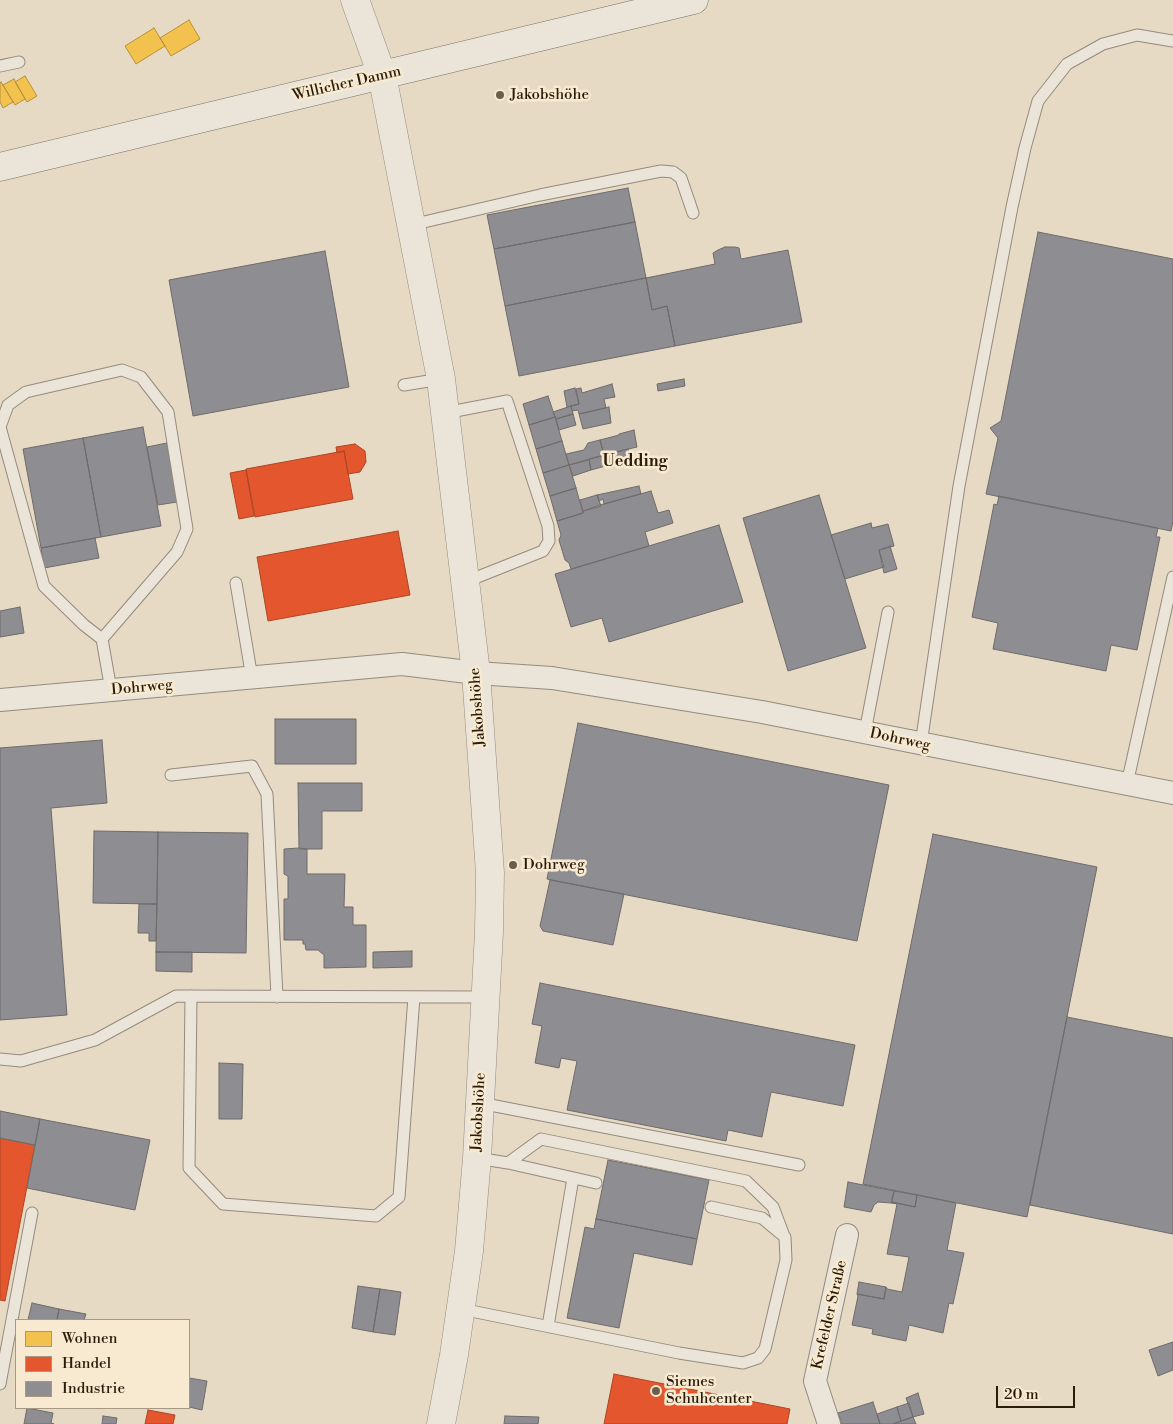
<!DOCTYPE html>
<meta charset="utf-8">
<style>
body{margin:0}
#map{position:relative;width:1173px;height:1424px;overflow:hidden;background:#e7dac4;font-family:"Libre Bodoni",serif}
canvas{display:block}
.legend{position:absolute;left:15px;top:1319px;width:175px;height:90px;box-sizing:border-box;background:#f8ead0;border:1px solid #a69881;margin:0;padding:6px 9px;list-style:none;font-size:15px;color:#2a1c0b}
.legend li{display:flex;align-items:center;gap:10px;height:25px}
.legend b{width:25px;border:1px solid #a69881}
.scale{position:absolute;left:996px;top:1386px;width:79px;height:22px;box-sizing:border-box;border:2px solid #2a1c0b;border-top:0;padding-left:6px;font-size:15px;line-height:18px;white-space:nowrap;color:#2a1c0b;-webkit-text-stroke:4px #f8ead0;paint-order:stroke}
</style>
<div id="map">
<canvas width="1173" height="1424"></canvas>
<ul class="legend">
<li><b style="height:14px;background:#f2c14e"></b>Wohnen</li>
<li><b style="height:14px;background:#e4572e"></b>Handel</li>
<li><b style="height:14px;background:#8d8d92"></b>Industrie</li>
</ul>
<div class="scale">20 m</div>
</div>
<script>
const ctx = document.querySelector('canvas').getContext('2d');
ctx.lineJoin = 'round';
function fill(path, color) { ctx.fillStyle = color; ctx.fill(path, 'evenodd'); }
const toPath = rows => new Path2D(rows.map(r => 'M' + r).join(''));
function strokePath(path, color, width, dash) { ctx.strokeStyle = color; ctx.lineWidth = width; ctx.lineCap = dash ? 'butt' : 'round'; ctx.setLineDash(dash || []); ctx.stroke(path); }
function drawText(font, color, halo, rows, align = 'center') {
  ctx.font = font + ' "Libre Bodoni",serif'; ctx.lineWidth = 5; ctx.setLineDash([]); ctx.textBaseline = 'middle'; ctx.strokeStyle = halo; ctx.fillStyle = color; for (const [text, x, y, turn = 0] of rows) {
    ctx.save(); ctx.translate(x, y); ctx.rotate((+turn || 0) * Math.PI / 180); ctx.textAlign = isNaN(turn) ? turn : align; if (halo) ctx.strokeText(text, 0, 0); ctx.fillText(text, 0, 0); ctx.restore();
  }
}
const homes = toPath([
 [189,20,200,39,171,56,160,38,189,20],
 [154,28,165,46,136,64,125,46,154,28],
 [25,76,37,96,27,102,15,82,25,76],
 [14,79,25,99,15,105,3,85,14,79],
 [1,82,13,102,3,108,0,102,0,83,1,82]
]);
const shops = toPath([
 [355,444,365,451,366,462,360,472,348,474,344,451,337,453,336,447,355,444],
 [344,451,353,499,255,517,246,469,344,451],
 [246,470,254,516,239,519,230,473,246,470],
 [398,531,410,595,268,621,257,557,398,531],
 [0,1138,35,1145,5,1301,0,1300,0,1138],
 [614,1374,790,1409,787,1424,604,1424,614,1374],
 [148,1410,175,1415,173,1424,145,1424,148,1410]
]);
const industry = toPath([
 [628,188,635,222,494,249,487,215,628,188],
 [635,222,646,278,505,306,494,249,635,222],
 [1038,232,1173,259,1173,521,1171,531,986,494,998,438,990,428,1001,421,1038,232],
 [725,247,735,247,739,248,741,259,788,250,802,322,675,346,667,306,652,310,646,278,715,264,713,253,718,250,725,247],
 [325,251,349,387,193,416,169,280,325,251],
 [646,278,652,310,667,306,675,346,519,376,505,306,646,278],
 [684,379,685,386,658,391,657,384,684,379],
 [612,384,615,397,604,399,606,408,579,414,578,410,572,411,571,406,579,404,576,389,581,388,582,393,612,384],
 [575,388,579,404,567,407,564,391,575,388],
 [548,396,555,417,529,425,523,404,548,396],
 [571,406,573,414,556,419,553,412,571,406],
 [609,407,611,423,583,429,579,414,609,407],
 [573,414,576,425,559,430,556,419,573,414],
 [555,417,562,441,536,449,529,425,555,417],
 [143,427,161,526,101,537,83,438,143,427],
 [634,430,637,447,604,455,600,440,619,435,619,434,634,430],
 [83,438,101,537,41,548,23,449,83,438],
 [600,440,604,455,569,465,566,454,584,450,588,443,600,440],
 [562,441,569,465,543,473,536,449,562,441],
 [167,443,177,502,158,505,147,447,167,443],
 [628,449,631,459,591,470,589,459,628,449],
 [589,460,591,470,573,476,569,465,589,460],
 [569,465,576,488,550,496,543,473,569,465],
 [639,486,641,494,604,504,603,499,599,501,597,495,639,486],
 [576,488,583,513,557,521,550,496,576,488],
 [651,491,658,513,669,510,673,523,645,532,649,546,571,569,569,563,565,560,559,540,561,535,557,521,583,513,583,511,600,505,651,491],
 [597,495,601,506,583,511,580,500,597,495],
 [819,495,866,648,788,671,743,518,819,495],
 [999,496,1158,528,1156,537,1160,537,1137,650,1111,645,1106,671,993,649,998,623,972,617,994,504,997,505,999,496],
 [871,523,872,528,888,524,894,546,879,550,884,567,845,579,831,535,871,523],
 [719,525,743,602,609,642,602,618,571,627,555,574,719,525],
 [95,538,99,558,44,568,41,548,95,538],
 [890,546,897,569,884,573,879,550,890,546],
 [20,607,24,633,0,637,0,611,20,607],
 [275,719,356,719,356,764,275,764,275,719],
 [578,723,889,785,857,941,547,879,578,723],
 [102,740,107,803,51,808,67,1015,0,1020,0,748,102,740],
 [298,783,362,783,362,811,322,811,322,849,299,849,298,783],
 [94,831,158,832,157,904,93,903,94,831],
 [158,832,248,833,246,953,156,952,158,832],
 [933,834,1097,867,1027,1217,863,1184,933,834],
 [299,848,307,849,307,874,345,874,344,907,353,907,353,925,366,925,366,967,324,968,324,955,318,950,306,950,305,944,303,944,303,940,284,940,284,899,288,899,288,876,284,874,284,849,299,848],
 [550,880,624,894,613,945,543,931,540,926,550,880],
 [139,904,157,904,156,941,149,941,149,933,138,933,139,904],
 [412,951,412,967,373,968,373,952,412,951],
 [156,952,192,952,192,972,156,971,156,952],
 [540,983,855,1045,843,1106,771,1092,762,1137,728,1130,726,1141,567,1110,577,1061,561,1058,559,1068,535,1063,542,1026,532,1024,540,983],
 [1067,1017,1173,1038,1173,1234,1030,1205,1067,1017],
 [219,1063,243,1064,242,1119,219,1119,219,1063],
 [0,1111,40,1119,35,1145,0,1138,0,1111],
 [40,1119,150,1140,135,1210,27,1188,40,1119],
 [608,1160,709,1180,697,1239,596,1219,608,1160],
 [848,1182,894,1191,891,1203,878,1202,874,1205,871,1212,844,1207,848,1182],
 [894,1191,917,1195,915,1207,892,1202,894,1191],
 [917,1195,956,1203,947,1250,964,1253,953,1304,949,1303,943,1333,909,1325,906,1341,872,1334,873,1329,852,1325,858,1296,857,1294,884,1299,886,1287,887,1289,902,1292,909,1257,887,1254,897,1204,891,1203,892,1202,915,1207,917,1195],
 [596,1219,697,1239,692,1265,634,1253,619,1328,567,1318,585,1227,594,1229,596,1219],
 [859,1282,886,1287,884,1299,857,1294,859,1282],
 [358,1286,380,1289,373,1332,352,1328,358,1286],
 [380,1289,401,1292,395,1335,373,1332,380,1289],
 [32,1303,59,1309,57,1320,28,1320,32,1303],
 [59,1309,86,1314,84,1320,57,1320,59,1309],
 [1173,1342,1173,1370,1158,1376,1149,1350,1173,1342],
 [189,1378,207,1381,202,1410,189,1407,189,1378],
 [918,1393,924,1414,913,1417,906,1398,918,1393],
 [873,1402,880,1424,842,1424,838,1413,873,1402],
 [909,1403,913,1417,901,1421,897,1407,909,1403],
 [897,1407,901,1421,893,1424,880,1424,877,1414,897,1407],
 [27,1408,53,1413,51,1423,54,1424,24,1424,27,1408],
 [103,1416,117,1418,116,1424,102,1424,103,1416],
 [505,1416,539,1417,538,1424,504,1424,505,1416],
 [913,1417,916,1424,893,1424,901,1421,913,1417]
]);
const service = toPath([
 [0,66,19,62],
 [411,225,540,195,661,171,673,172,681,178,693,213],
 [404,385,441,379],
 [445,413,507,401,548,526,549,541,543,551,465,582],
 [0,427,8,405,26,392,122,370,141,377,168,412,187,529,177,552,102,639],
 [0,427,44,586,84,625,102,639,111,690],
 [236,583,252,678],
 [865,732,888,612],
 [921,744,959,486,1012,207,1025,148,1038,101,1067,64,1103,44,1137,35,1173,41],
 [171,775,252,766,267,794,277,997],
 [1127,784,1173,577],
 [191,996,189,1168,223,1204,376,1216,399,1197,414,997],
 [0,1059,21,1061,95,1040,176,996,486,997],
 [480,1103,799,1165],
 [477,1158,508,1163,541,1139,746,1181,773,1207,784,1236],
 [508,1163,596,1183],
 [461,1309,679,1353,743,1363,758,1358,765,1349,786,1260,785,1237,762,1218,711,1207],
 [548,1326,573,1178],
 [0,1384,32,1213]
]);
const minor = toPath([
 [0,700,402,664,476,673,552,678,762,712,1173,793],
 [829,1424,815,1381,847,1235]
]);
const tertiary = toPath([
 [355,0,382,75,441,379,476,673,490,873,489,932,477,1158,469,1251,454,1355,441,1424]
]);
const secondary = toPath([
 [0,167,694,0]
]);
const markers = [
 [500,95,5,"#6c5e4c"],
 [513,865,5,"#6c5e4c"],
 [656,1391,5,"#6c5e4c"]
];
const streetNames = [
 ["Willicher Damm",347,84,-13],
 ["Dohrweg",142,688,-5],
 ["Jakobshöhe",478,707,-94],
 ["Dohrweg",900,740,12],
 ["Jakobshöhe",479,1112,-87],
 ["Krefelder Straße",830,1315,-77]
];
const poiNames = [
 ["Jakobshöhe",510,95],
 ["Dohrweg",523,865],
 ["Siemes",666,1382],
 ["Schuhcenter",666,1399]
];
const neighbourhoodNames = [
 ["Uedding",635,462]
];
fill(homes, '#f2c14e');
strokePath(homes, '#b6903a', 1);
fill(shops, '#e4572e');
strokePath(shops, '#ac4524', 1);
fill(industry, '#8d8d92');
strokePath(industry, '#6f6b6a', 1);
strokePath(service, '#948b7d', 13);
strokePath(minor, '#948b7d', 24);
strokePath(tertiary, '#948b7d', 29);
strokePath(secondary, '#7a7164', 29);
strokePath(service, '#eae4d9', 11);
strokePath(minor, '#eae4d9', 22);
strokePath(tertiary, '#eae4d9', 28);
strokePath(secondary, '#eae4d9', 28);
for (const [x, y, r, color] of markers) { const dot = new Path2D(); dot.arc(x, y, r, 0, 2 * Math.PI); ctx.fillStyle = color; ctx.fill(dot); strokePath(dot, '#f8ead0', 2); }
drawText('15px', '#2a1c0b', '#f8ead0', streetNames);
drawText('15px', '#2a1c0b', '#f8ead0', poiNames, 'left');
drawText('bold 16px', '#2a1c0b', '#f8ead0', neighbourhoodNames);
</script>
